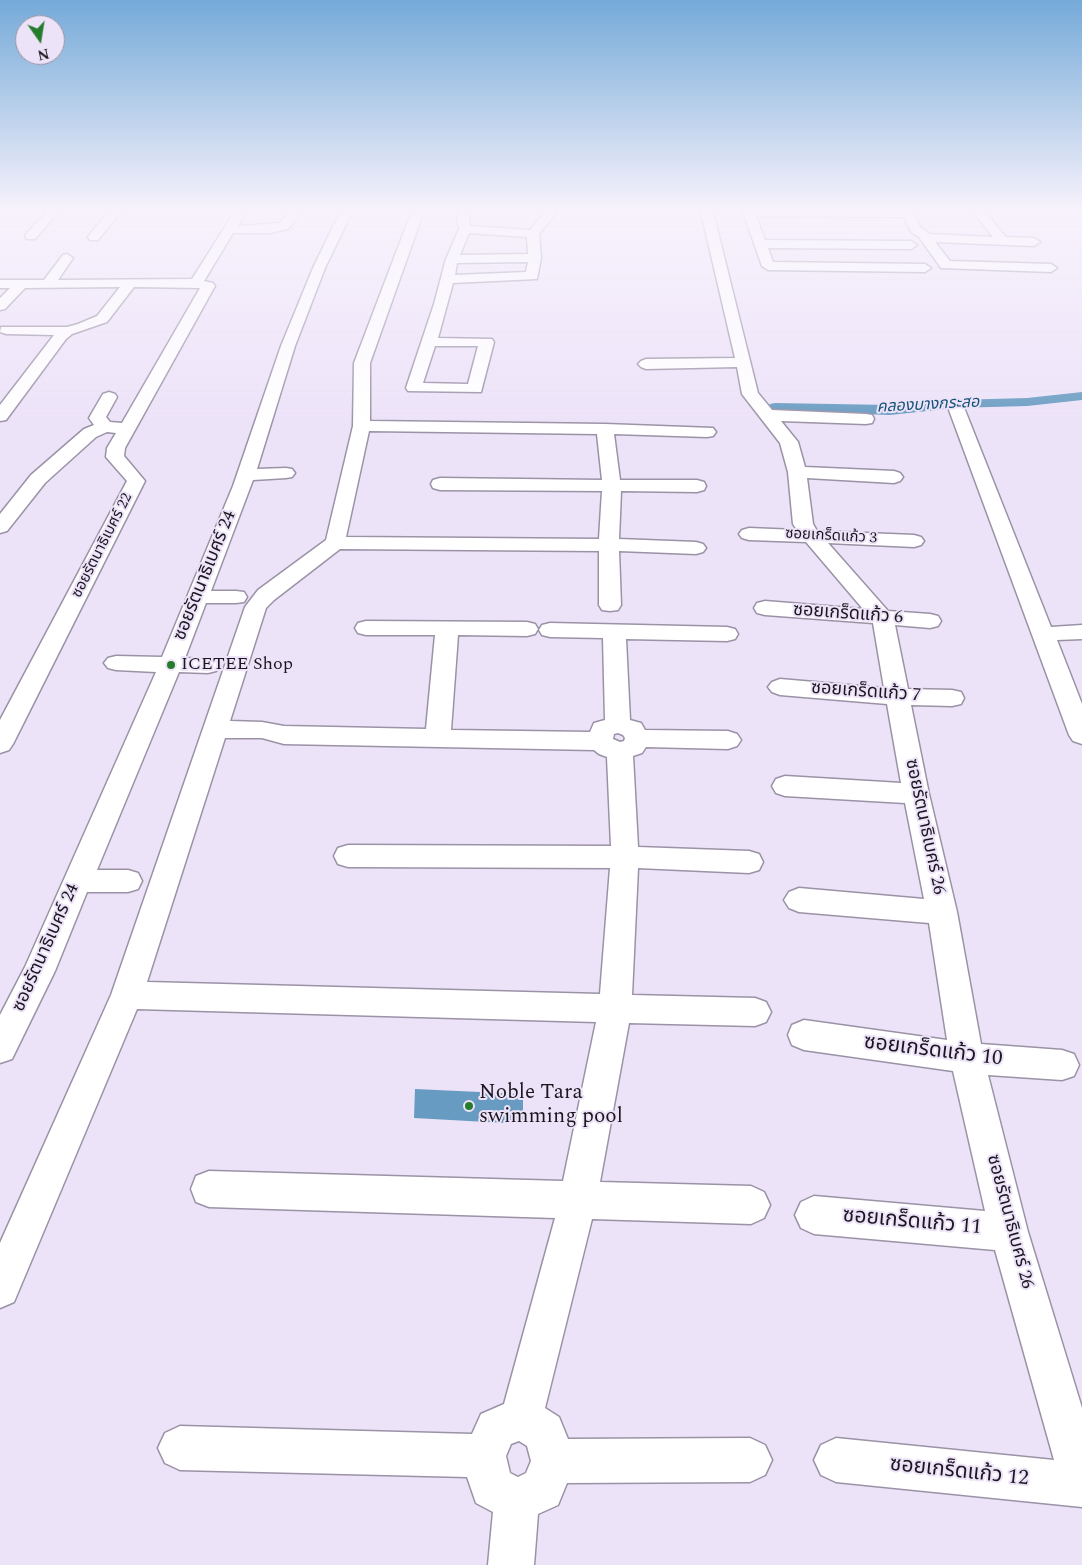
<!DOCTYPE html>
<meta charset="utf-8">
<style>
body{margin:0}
#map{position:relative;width:1082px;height:1565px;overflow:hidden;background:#ede3f9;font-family:Spectral,serif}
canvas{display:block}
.north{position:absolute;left:15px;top:15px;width:50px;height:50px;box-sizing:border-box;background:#ede3f9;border:1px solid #9991a2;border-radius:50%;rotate:167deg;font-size:14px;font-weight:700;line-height:20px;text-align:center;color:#1b171f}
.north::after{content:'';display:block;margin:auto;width:18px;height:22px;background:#257d2c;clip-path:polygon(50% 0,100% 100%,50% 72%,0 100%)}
</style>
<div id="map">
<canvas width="1082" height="1565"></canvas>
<div class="north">N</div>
</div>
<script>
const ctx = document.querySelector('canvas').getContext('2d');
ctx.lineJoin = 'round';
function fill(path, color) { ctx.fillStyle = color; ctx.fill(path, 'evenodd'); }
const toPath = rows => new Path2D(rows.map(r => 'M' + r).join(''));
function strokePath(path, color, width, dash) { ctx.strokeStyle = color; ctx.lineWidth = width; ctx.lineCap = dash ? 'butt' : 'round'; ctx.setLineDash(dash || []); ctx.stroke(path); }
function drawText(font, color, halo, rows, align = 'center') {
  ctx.font = font + ' Spectral,"Noto Sans Thai",serif'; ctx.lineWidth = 4; ctx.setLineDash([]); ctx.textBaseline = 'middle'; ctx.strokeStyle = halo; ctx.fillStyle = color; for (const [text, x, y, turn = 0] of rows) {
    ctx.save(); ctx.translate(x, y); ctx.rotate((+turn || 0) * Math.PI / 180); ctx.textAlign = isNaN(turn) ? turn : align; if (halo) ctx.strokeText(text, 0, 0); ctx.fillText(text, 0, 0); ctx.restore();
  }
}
const water = toPath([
 [415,1089,523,1094,523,1124,414,1118]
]);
const canal = toPath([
 [1082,392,1082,400,1027,406,955,408,890,415,775,411,770,410,768,407,770,404,775,403,890,405,955,400,1027,398,1082,392]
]);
const minor = toPath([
 [50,208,62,208,35,239,27,239,25,236,27,233,50,208],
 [112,208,124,208,98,240,90,240,88,237,90,234,112,208],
 [237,208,249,208,238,226,280,223,293,208,305,208,288,229,270,233,233,233,204,281,213,283,215,286,125,448,124,456,145,481,13,744,9,750,0,753,0,720,127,481,106,457,107,448,116,433,107,432,96,437,45,483,7,531,0,533,0,514,31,475,84,429,94,425,89,418,103,394,109,392,115,394,117,397,106,417,110,422,122,423,200,288,134,287,107,322,72,334,66,339,6,420,0,421,0,405,54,335,6,334,0,332,1,327,67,327,78,324,97,316,120,287,25,288,5,309,0,310,0,298,10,288,0,288,0,280,44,280,63,255,67,254,73,258,58,280,192,279,237,208],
 [342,208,354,208,325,268,295,346,257,469,286,468,292,469,295,473,292,477,286,478,253,480,211,591,236,591,244,592,247,597,244,602,236,603,206,603,185,658,208,659,216,661,220,666,216,671,208,673,179,672,97,870,128,870,138,873,142,881,138,889,128,892,87,892,55,971,12,1059,0,1063,0,1015,25,967,156,672,116,670,108,668,104,663,108,658,116,656,162,657,233,486,281,346,313,268,342,208],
 [413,208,425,208,370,363,370,421,605,424,713,428,716,432,713,436,707,437,614,434,620,480,697,480,704,482,706,486,704,490,697,492,621,491,619,539,696,542,703,544,706,548,703,552,696,554,619,551,621,605,618,610,610,611,602,610,599,605,599,551,340,549,274,600,266,608,230,721,262,722,284,726,426,729,435,635,366,635,358,633,355,628,358,623,366,621,527,622,535,624,538,629,535,634,527,636,458,635,451,730,590,732,594,723,605,720,603,638,550,637,542,635,539,630,542,625,550,623,727,627,735,629,738,634,735,639,727,641,626,639,630,720,641,723,645,730,728,731,737,734,741,740,737,746,728,749,646,747,642,753,633,756,638,847,749,851,759,854,763,862,759,870,749,873,638,868,632,995,755,998,766,1002,771,1012,766,1022,755,1026,629,1023,600,1182,751,1186,764,1192,770,1205,764,1218,751,1224,592,1219,545,1408,559,1417,568,1439,750,1438,765,1445,772,1460,765,1475,750,1482,567,1483,558,1505,538,1514,534,1565,488,1565,493,1512,476,1503,467,1477,180,1470,165,1463,158,1448,165,1433,180,1426,472,1434,481,1414,504,1404,555,1218,209,1207,196,1202,191,1189,196,1176,209,1171,563,1181,596,1022,137,1009,14,1302,0,1308,0,1243,111,995,245,607,258,590,326,540,353,426,354,363,413,208],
 [369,431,597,434,602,480,440,478,433,480,431,484,433,488,440,490,602,491,599,539,346,537,369,431],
 [618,733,623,735,625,738,624,741,620,742,613,739,614,734,618,733],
 [225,738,262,738,284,744,594,750,599,754,607,757,611,846,348,845,338,848,334,856,338,864,348,867,610,868,600,994,147,982,225,738],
 [519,1441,527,1446,531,1461,526,1473,518,1477,510,1473,506,1456,511,1444,519,1441],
 [461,208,473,208,469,217,470,226,530,230,548,208,560,208,539,234,541,258,537,279,453,283,438,338,492,339,494,342,481,392,408,391,406,388,434,304,446,259,459,229,457,217,461,208],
 [469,233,527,237,528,254,460,255,469,233],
 [528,262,526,272,455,275,457,263,528,262],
 [435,346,478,346,468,384,423,383,435,346],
 [700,208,712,208,758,393,772,410,866,414,872,415,874,419,872,423,866,424,781,421,798,442,805,467,894,471,900,473,903,477,900,481,894,483,807,478,813,524,817,531,914,535,921,537,924,541,921,545,914,547,828,543,888,611,930,614,938,616,941,621,938,626,930,628,895,625,908,689,952,690,961,692,964,698,961,704,952,706,911,705,929,794,957,912,981,1044,1062,1050,1074,1054,1079,1065,1074,1076,1062,1080,988,1075,1028,1232,1082,1408,1082,1507,836,1482,821,1475,814,1460,821,1445,836,1438,1054,1460,995,1250,814,1234,801,1228,795,1215,801,1202,814,1196,985,1211,953,1071,804,1050,792,1045,788,1035,792,1025,804,1020,947,1040,929,923,799,912,789,908,784,900,789,892,799,888,924,899,905,803,785,796,776,793,772,786,776,779,785,776,901,783,887,704,780,695,772,692,768,687,772,682,780,679,884,688,873,623,765,615,757,613,754,608,757,603,765,601,863,609,806,542,749,540,742,538,739,534,742,530,749,528,797,530,793,524,788,472,780,443,742,394,737,367,646,369,641,367,638,364,641,361,646,359,735,358,700,208],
 [899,208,911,208,920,227,930,234,993,237,973,212,979,209,983,210,1006,237,1034,238,1040,242,1034,246,935,242,950,261,1051,264,1057,268,1051,272,941,268,919,237,911,232,904,217,756,216,765,240,911,241,917,245,911,249,768,248,773,262,925,264,931,268,925,272,768,270,762,266,743,212,749,209,900,210,899,208],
 [957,405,963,406,965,410,1051,627,1082,625,1082,639,1057,640,1082,704,1082,744,1073,741,1069,735,949,410,951,406,957,405]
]);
const markers = [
 [171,665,5,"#257d2c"],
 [469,1106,5,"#257d2c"]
];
const farStreetnames = [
 ["ซอยเกร็ดแก้ว 3",831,537,3],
 ["ซอยรัตนาธิเบศร์ 22",103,546,-63]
];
const farWaternames = [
 ["คลองบางกระสอ",928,406,-3]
];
const streetNames = [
 ["ซอยรัตนาธิเบศร์ 24",206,576,-68],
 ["ซอยเกร็ดแก้ว 6",848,615,4],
 ["ซอยเกร็ดแก้ว 7",866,693,4],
 ["ซอยรัตนาธิเบศร์ 26",924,827,78],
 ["ซอยรัตนาธิเบศร์ 24",47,948,-66],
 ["ซอยรัตนาธิเบศร์ 26",1009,1222,75]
];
const poiNames = [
 ["ICETEE Shop",181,665]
];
const nearStreetnames = [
 ["ซอยเกร็ดแก้ว 10",933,1052,7],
 ["ซอยเกร็ดแก้ว 11",912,1223,5],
 ["ซอยเกร็ดแก้ว 12",959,1473,6]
];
const nearPoinames = [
 ["Noble Tara",479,1094],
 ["swimming pool",479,1118]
];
fill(water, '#689bc1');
fill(canal, '#689bc1');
strokePath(minor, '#9b92a6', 3);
fill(minor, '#fff');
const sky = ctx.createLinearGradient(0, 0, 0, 427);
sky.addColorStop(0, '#75aad8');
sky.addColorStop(0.49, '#f7f2fc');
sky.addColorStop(1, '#f7f2fc00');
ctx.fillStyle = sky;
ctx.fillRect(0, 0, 1082, 427);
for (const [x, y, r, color] of markers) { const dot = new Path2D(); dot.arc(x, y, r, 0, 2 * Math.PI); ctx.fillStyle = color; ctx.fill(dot); strokePath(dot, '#ede3f9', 2); }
drawText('15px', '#1b171f', '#ede3f9', farStreetnames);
drawText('italic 16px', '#155277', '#ede3f9', farWaternames);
drawText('18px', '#1b171f', '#ede3f9', streetNames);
drawText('18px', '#1b171f', '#ede3f9', poiNames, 'left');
drawText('21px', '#1b171f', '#ede3f9', nearStreetnames);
drawText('21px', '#1b171f', '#ede3f9', nearPoinames, 'left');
</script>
